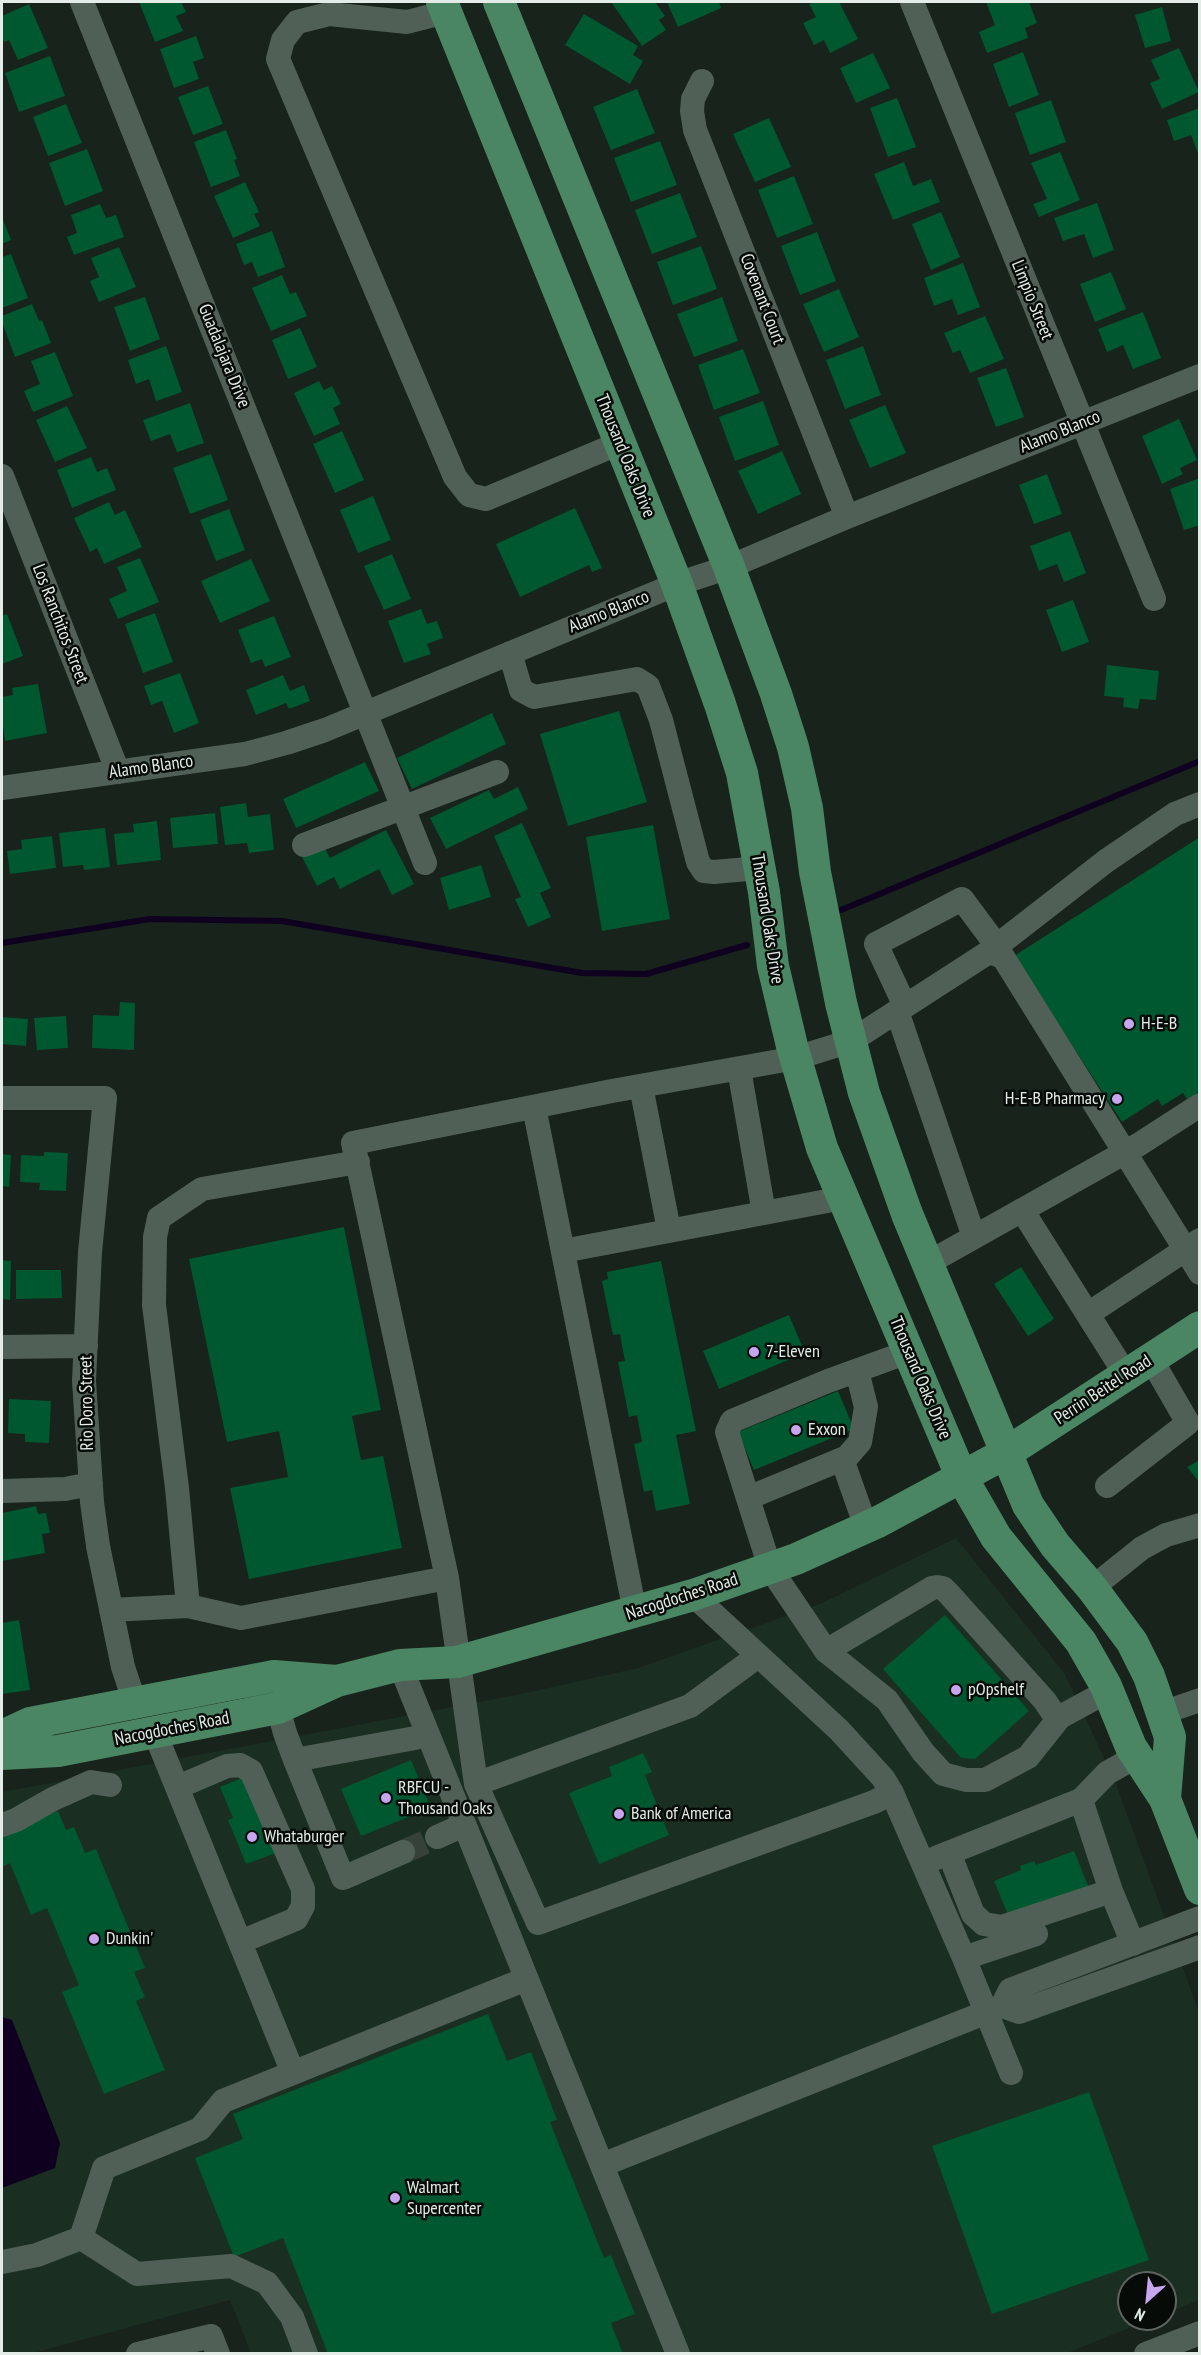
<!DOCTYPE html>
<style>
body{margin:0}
#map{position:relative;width:1201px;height:2355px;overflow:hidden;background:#17231b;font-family:"PT Sans Narrow",sans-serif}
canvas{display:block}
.frame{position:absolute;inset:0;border:3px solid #e3ece6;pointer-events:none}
.north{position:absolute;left:1117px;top:2271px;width:60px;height:60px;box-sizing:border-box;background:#060b07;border:2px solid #5e6560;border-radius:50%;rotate:207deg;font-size:16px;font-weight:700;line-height:24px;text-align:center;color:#e3ece6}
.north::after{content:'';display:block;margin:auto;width:21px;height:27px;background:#c7a6ef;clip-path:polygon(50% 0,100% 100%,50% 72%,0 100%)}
</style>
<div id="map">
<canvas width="1201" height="2355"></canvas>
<div class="frame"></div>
<div class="north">N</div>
</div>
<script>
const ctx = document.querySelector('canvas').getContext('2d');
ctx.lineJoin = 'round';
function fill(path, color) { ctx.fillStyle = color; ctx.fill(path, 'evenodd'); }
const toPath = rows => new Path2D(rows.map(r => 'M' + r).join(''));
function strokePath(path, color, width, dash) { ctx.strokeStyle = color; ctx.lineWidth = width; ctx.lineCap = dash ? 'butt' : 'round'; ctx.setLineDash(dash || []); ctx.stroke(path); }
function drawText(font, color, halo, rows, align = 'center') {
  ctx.font = font + ' "PT Sans Narrow",sans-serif'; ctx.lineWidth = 5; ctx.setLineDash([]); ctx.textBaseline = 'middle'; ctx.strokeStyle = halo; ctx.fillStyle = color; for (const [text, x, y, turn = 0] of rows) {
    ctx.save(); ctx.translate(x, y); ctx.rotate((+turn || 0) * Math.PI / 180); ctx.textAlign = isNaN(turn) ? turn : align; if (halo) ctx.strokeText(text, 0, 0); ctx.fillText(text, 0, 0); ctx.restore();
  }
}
const built = toPath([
 [956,1538,1065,1674,1116,1784,1199,2012,1199,2300,1165,2314,1165,2283,1129,2283,1129,2319,1151,2319,1065,2354,251,2353,230,2300,33,2353,2,2354,2,1792,521,1694,638,1668,820,1604]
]);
const water = toPath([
 [2,2017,12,2020,60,2143,55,2168,2,2188]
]);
const stream = toPath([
 [841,910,1200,761],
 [2,943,150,919,282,921,582,973,646,974,747,945]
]);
const building = toPath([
 [139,2,181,2,186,12,176,16,183,31,155,42],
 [611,2,655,2,665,16,659,20,666,30,642,46],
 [667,2,719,2,721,8,678,27],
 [814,2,839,2,858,39,830,53,824,40,814,45,803,23,816,17,809,4],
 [986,2,1029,2,1037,23,1025,28,1028,38,987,53,979,32,995,25],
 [29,4,48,48,18,60,9,40,4,42,2,36,2,16],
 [1162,7,1171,41,1145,48,1135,15],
 [584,14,638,46,633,55,643,61,630,84,565,45],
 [196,36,204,58,193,62,199,79,174,88,160,49],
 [1179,48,1199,92,1162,109,1150,83,1160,79,1151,60],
 [1023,52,1039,95,1009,107,993,64],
 [873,53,890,88,856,103,840,68],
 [50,56,65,96,19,112,5,73],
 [208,86,223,124,193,135,178,97],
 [637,89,655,133,611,150,593,107],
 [897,98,916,147,888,157,870,108],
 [1051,100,1066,142,1030,155,1015,113],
 [66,104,82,143,48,156,33,117],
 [1200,108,1200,156,1199,156,1191,135,1174,141,1167,120],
 [769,118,791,167,755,182,733,134],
 [226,130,237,159,234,160,240,176,211,187,194,142],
 [660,141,677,185,631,202,614,158],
 [87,149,103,191,65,206,49,163],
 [1060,152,1080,200,1039,217,1033,204,1047,199,1031,163],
 [904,162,913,186,931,179,940,202,893,220,874,174],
 [794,176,813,224,777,238,758,190],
 [245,182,259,212,254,214,260,226,233,238,214,196],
 [680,193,697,237,652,254,635,210],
 [1097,203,1114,250,1093,258,1084,234,1063,241,1054,218],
 [100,204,106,218,116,215,124,237,74,255,67,237,77,233,71,215],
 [941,212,960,257,931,270,912,224],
 [2,217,11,240,2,244],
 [272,231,285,267,258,277,252,262,244,265,236,244],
 [817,232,836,281,800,295,781,246],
 [701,246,717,289,673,305,657,262],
 [119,247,136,287,99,302,90,281,99,277,91,258],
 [11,254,28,298,2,308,2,257],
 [963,263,980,307,958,315,952,299,934,306,924,278],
 [1111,272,1126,309,1095,322,1080,284],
 [282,275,290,294,296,292,307,316,271,331,252,288],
 [839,289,859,337,824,352,803,304],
 [145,297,160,339,130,351,114,307],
 [722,297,738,341,694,357,677,314],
 [32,304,39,321,42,320,51,343,15,357,2,322,2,316],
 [1143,312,1161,358,1133,369,1123,345,1107,352,1098,329],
 [985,316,1004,359,970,373,960,350,953,353,944,333],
 [300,328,317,367,288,379,272,340],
 [166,346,182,392,156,401,149,379,136,384,128,360],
 [863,346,881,395,845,409,826,360],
 [743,349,760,393,714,410,698,365],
 [55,352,73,396,33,412,24,391,40,384,31,361],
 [1006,368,1024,417,996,427,977,378],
 [319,381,324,390,332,386,341,404,333,408,340,424,314,436,294,393],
 [763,401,779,445,735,461,719,417],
 [190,403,204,443,177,452,170,434,151,441,143,420],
 [885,405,906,453,870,468,849,420],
 [67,406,87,448,55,462,36,420],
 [1179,419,1197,460,1180,468,1183,474,1162,484,1142,436],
 [342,431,364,480,335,493,313,444],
 [782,451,801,494,758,514,738,471],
 [211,454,228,500,190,514,173,468],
 [91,457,97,472,107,468,116,490,72,508,57,470],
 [1047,474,1062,514,1034,524,1019,485],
 [1200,478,1200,525,1184,530,1170,489],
 [373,496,391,540,358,553,340,510],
 [109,502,115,515,125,510,142,547,104,564,97,548,90,552,74,518],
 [575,508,602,568,592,572,589,565,520,597,496,544],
 [229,509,245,550,216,561,200,520],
 [1070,531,1086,573,1064,582,1057,564,1039,571,1030,546],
 [392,554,411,599,384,610,364,566],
 [140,558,159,602,118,619,109,599,127,591,117,567],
 [251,559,270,601,220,623,201,581],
 [1073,600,1089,642,1062,652,1046,610],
 [421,609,427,624,437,621,443,638,427,644,431,654,404,663,388,621],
 [155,613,173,662,143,673,125,624],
 [7,614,23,656,2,664,2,616],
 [274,616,291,657,265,667,262,659,251,663,238,630],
 [1107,665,1159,671,1156,700,1140,699,1138,709,1123,707,1124,698,1104,696],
 [180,673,199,723,174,733,162,701,151,705,144,686],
 [283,675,290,691,304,685,310,701,289,709,286,703,256,715,246,690],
 [38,684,47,733,5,741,2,719,2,697,13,695,12,688],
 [619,711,647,802,568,826,540,734],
 [492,713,506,744,412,789,397,758],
 [365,762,379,791,296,828,283,799],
 [518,787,528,809,446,849,430,818,489,790,494,799],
 [246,803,248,817,270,814,274,850,249,853,247,843,225,845,220,807],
 [215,813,218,844,173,848,170,818],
 [157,821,161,860,117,865,114,834,134,832,133,824],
 [522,823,551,888,540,893,551,917,528,927,515,899,521,897,494,836],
 [653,825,670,919,602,931,586,837],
 [105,828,110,867,84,870,83,865,63,867,59,833],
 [386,830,414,884,392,895,379,869,340,889,334,877,317,886,301,855,323,844,330,858],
 [52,836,56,868,10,874,7,851,22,849,21,840],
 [1200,837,1200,1091,1187,1099,1183,1093,1162,1106,1158,1099,1122,1122,1014,956],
 [481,865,491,897,449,910,440,878],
 [120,1002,135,1003,134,1050,92,1048,93,1015,119,1016],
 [66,1016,68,1048,37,1050,34,1018],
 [2,1017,28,1019,26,1046,2,1044],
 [44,1152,68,1153,66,1191,39,1190,40,1183,20,1182,21,1155,44,1156],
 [2,1154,11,1155,9,1187,2,1186],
 [344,1227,381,1410,352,1416,361,1460,383,1456,402,1548,249,1579,230,1488,288,1477,279,1431,227,1442,189,1259],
 [2,1260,11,1261,10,1300,2,1299],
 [661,1261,696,1431,676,1435,690,1504,656,1511,652,1490,644,1492,634,1444,642,1442,637,1415,629,1417,618,1362,625,1361,620,1334,613,1335,602,1281,608,1279,607,1272],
 [1021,1267,1054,1319,1028,1336,994,1284],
 [16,1270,61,1270,62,1298,16,1299],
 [789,1315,805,1353,719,1389,703,1351],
 [838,1391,854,1429,754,1470,738,1432],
 [9,1399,51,1401,49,1443,25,1442,25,1434,8,1433],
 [1200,1460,1200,1483,1187,1467],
 [36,1506,38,1514,46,1513,50,1533,42,1534,45,1553,2,1561,2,1513],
 [945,1615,1029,1711,975,1759,961,1758,883,1669],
 [19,1620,30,1690,2,1694,2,1623],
 [643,1753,652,1772,645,1775,669,1835,599,1864,569,1793,612,1776,609,1767],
 [411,1760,431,1808,361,1836,341,1789],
 [242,1778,276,1853,246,1864,228,1820,233,1818,220,1787],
 [58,1811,66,1830,74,1827,85,1853,96,1849,145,1968,134,1972,145,1997,136,2001,165,2070,104,2094,62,1992,79,1985,47,1908,31,1915,10,1863,2,1867,2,1833],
 [1074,1851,1089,1888,1009,1917,994,1881,1021,1870,1020,1866,1034,1861,1036,1865],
 [488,2014,507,2061,531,2052,557,2120,550,2122,604,2258,611,2255,635,2314,611,2323,623,2354,328,2354,283,2238,234,2257,195,2158,243,2139,233,2114],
 [1089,2092,1149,2260,992,2314,932,2146]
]);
const minorTunnel = toPath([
 [403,1852,437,1837]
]);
const minor = toPath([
 [82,2,425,863],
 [912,2,1154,599],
 [446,12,407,22,329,14,297,22,283,40,278,59,455,477,469,495,486,499,620,443],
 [702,81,693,99,692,111,695,130,847,517],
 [2,476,118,772],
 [510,653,521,690,534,697,637,679,648,686,661,720,698,862,704,871,714,872,759,868],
 [2,788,245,754,286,743,325,730,677,584,729,567,847,517,1200,376],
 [304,845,497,772],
 [989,952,1106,861,1175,814,1200,804],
 [905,1006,876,944,962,899,997,946],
 [897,1011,974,1237],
 [739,1069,764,1213],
 [641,1086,669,1230],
 [2,1098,105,1098,90,1252,84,1381,92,1502,98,1546,123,1667,135,1703],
 [534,1107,635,1612],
 [1022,1210,1126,1375],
 [563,1251,843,1198],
 [928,1263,1138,1145,1200,1105],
 [1088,1314,1200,1240],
 [2,1347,86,1346],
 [908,1352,828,1381,732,1421,727,1432,770,1568,826,1651,887,1700,923,1752,943,1774,966,1780,985,1780,1028,1757,1060,1717],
 [842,1459,866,1527],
 [1107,1486,1188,1423,1151,1359],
 [2,1491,65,1489,91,1484],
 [748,1498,847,1457,860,1442,866,1407,857,1371],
 [1092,1588,1142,1548,1166,1535,1200,1525],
 [693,1595,839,1730,883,1778,892,1793,964,1958,1011,2073],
 [188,1606,177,1488,154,1305,155,1237,159,1218,202,1189,358,1162],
 [111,1610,188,1606,241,1618,447,1578],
 [826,1651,932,1588,937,1587,943,1588,949,1594,1045,1701,1053,1713,1060,1717,1108,1691],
 [758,1656,690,1706,476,1784,538,1923,874,1802,892,1793],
 [400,1665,678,2354],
 [278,1708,285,1733,295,1760,415,1738,427,1733],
 [1162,1713,1200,1700],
 [155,1733,293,2073],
 [295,1760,343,1878,403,1852],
 [476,1784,447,1578,353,1143,612,1091,796,1058,851,1041,989,952,1003,957,1200,1273],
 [178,1787,227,1766,240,1765,251,1771,303,1889,303,1906,296,1919,240,1942],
 [2,1825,16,1820,53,1799,91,1782,110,1785],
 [437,1837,464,1825],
 [949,1853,973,1914,984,1924,1002,1927,1111,1891,1081,1800],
 [936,1858,1081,1800,1107,1773,1137,1756],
 [1111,1891,1133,1944],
 [964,1958,1036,1934],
 [1002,2006,1010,1990,1200,1918],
 [602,2165,1002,2006,1019,2012,1200,1947],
 [81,2238,104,2168,200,2129,223,2101,526,1979],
 [81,2238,137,2274,231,2266,267,2283,292,2317,306,2354],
 [2,2262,37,2255,81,2238],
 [138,2354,211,2336,218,2354],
 [1146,2354,1200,2333]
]);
const major = toPath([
 [442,2,677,584,720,704,742,773,764,892,773,966,792,1046,822,1148,962,1478,996,1537,1081,1642,1106,1686,1131,1747,1165,1799,1200,1889],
 [499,2,729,567,776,694,793,747,807,808,815,872,841,1003,864,1093,907,1214,1028,1505,1055,1545,1092,1588,1132,1642,1149,1676,1170,1737,1165,1799],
 [337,1681,400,1665,457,1662,693,1595,796,1559,878,1522,1006,1453,1200,1327],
 [2,1736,30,1723,274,1676,337,1681,278,1708,58,1751,2,1754]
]);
const markers = [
 [1129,1024,6,"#c7a6ef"],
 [1117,1099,6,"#c7a6ef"],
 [754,1352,6,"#c7a6ef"],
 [796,1430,6,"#c7a6ef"],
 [956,1690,6,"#c7a6ef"],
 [386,1798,6,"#c7a6ef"],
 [619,1814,6,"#c7a6ef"],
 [252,1837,6,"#c7a6ef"],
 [94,1939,6,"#c7a6ef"],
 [395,2198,6,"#c7a6ef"]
];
const streetNames = [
 ["Covenant Court",762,299,69],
 ["Limpio Street",1032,300,68],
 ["Guadalajara Drive",224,356,68],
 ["Alamo Blanco",1060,432,-22],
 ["Thousand Oaks Drive",625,456,68],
 ["Alamo Blanco",609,612,-22],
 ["Los Ranchitos Street",60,624,69],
 ["Alamo Blanco",151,767,-8],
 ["Thousand Oaks Drive",767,919,81],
 ["Thousand Oaks Drive",920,1378,67],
 ["Perrin Beitel Road",1103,1390,-33],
 ["Rio Doro Street",87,1403,-91],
 ["Nacogdoches Road",682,1597,-18],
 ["Nacogdoches Road",172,1729,-11]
];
const poiNames = [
 ["H-E-B",1141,1024],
 ["H-E-B Pharmacy",1105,1099,"right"],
 ["7-Eleven",766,1352],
 ["Exxon",808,1430],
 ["pOpshelf",968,1690],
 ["RBFCU -",398,1788],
 ["Thousand Oaks",398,1809],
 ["Bank of America",631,1814],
 ["Whataburger",264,1837],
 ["Dunkin'",106,1939],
 ["Walmart",407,2188],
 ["Supercenter",407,2209]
];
fill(built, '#1b2e22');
fill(water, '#0f0020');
strokePath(stream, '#0f0020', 6);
fill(building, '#005830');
strokePath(minorTunnel, '#364139', 24, [24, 12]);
strokePath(minor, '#516056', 24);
strokePath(major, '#4a8663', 32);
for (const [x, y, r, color] of markers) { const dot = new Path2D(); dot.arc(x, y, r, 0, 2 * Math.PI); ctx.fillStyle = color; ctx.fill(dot); strokePath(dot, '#060b07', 2); }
drawText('18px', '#e3ece6', '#060b07', streetNames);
drawText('18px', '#e3ece6', '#060b07', poiNames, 'left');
</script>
